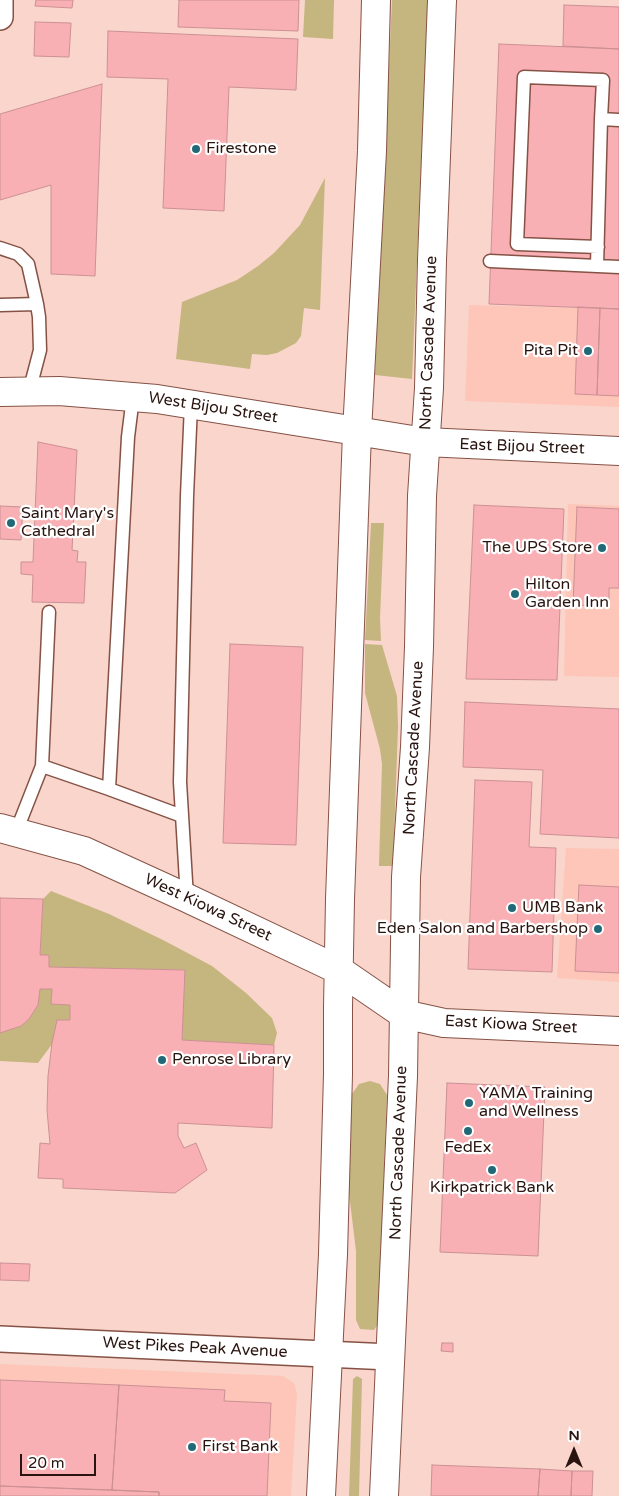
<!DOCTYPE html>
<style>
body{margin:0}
#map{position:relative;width:619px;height:1496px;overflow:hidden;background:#fad5cc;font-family:"Varela Round",sans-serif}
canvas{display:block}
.north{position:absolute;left:549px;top:1426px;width:50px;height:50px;-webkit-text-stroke:4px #fff;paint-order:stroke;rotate:0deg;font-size:14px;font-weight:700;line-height:20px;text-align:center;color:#29140f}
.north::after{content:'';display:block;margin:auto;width:18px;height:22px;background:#29140f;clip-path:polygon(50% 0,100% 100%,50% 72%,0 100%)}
.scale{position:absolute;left:20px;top:1454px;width:76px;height:22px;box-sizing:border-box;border:2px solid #29140f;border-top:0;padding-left:6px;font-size:15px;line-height:18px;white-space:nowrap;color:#29140f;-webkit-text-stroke:4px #fff;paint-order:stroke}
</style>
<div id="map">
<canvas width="619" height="1496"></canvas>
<div class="north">N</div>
<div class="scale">20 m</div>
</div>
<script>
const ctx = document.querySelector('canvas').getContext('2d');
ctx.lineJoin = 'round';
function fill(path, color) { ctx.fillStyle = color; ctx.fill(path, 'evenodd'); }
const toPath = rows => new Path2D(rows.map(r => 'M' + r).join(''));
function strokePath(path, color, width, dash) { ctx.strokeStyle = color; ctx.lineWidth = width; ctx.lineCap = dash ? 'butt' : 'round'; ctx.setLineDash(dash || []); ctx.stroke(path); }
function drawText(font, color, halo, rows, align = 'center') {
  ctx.font = font + ' "Varela Round",sans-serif'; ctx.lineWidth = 4.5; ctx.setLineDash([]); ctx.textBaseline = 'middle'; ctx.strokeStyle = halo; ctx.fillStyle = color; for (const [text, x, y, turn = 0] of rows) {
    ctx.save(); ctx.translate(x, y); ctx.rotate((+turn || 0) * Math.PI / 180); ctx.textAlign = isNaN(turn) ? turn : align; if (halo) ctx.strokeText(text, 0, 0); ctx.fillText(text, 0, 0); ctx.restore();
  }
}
const built = toPath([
 [469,305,619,309,619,407,465,401],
 [568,504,619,506,619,677,564,676],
 [566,848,619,849,619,982,557,978],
 [0,1364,283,1376,294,1383,297,1394,291,1496,0,1496]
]);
const green = toPath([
 [305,0,334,0,333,39,303,37],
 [392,0,428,0,412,379,375,375],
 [325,178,320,310,304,308,301,336,296,343,277,353,267,355,252,354,250,369,176,359,182,302,237,280,258,266,274,253,300,225],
 [371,523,384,523,380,618,381,641,365,640],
 [365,644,382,645,397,696,398,727,393,866,379,866,382,764,380,749,365,693],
 [51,891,109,914,163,940,212,966,246,993,272,1018,277,1033,274,1045,182,1040,184,970,49,967,49,955,40,955,43,899],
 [40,989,52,989,52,1004,70,1005,70,1020,38,1063,0,1061,0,1033,21,1026,29,1019,38,1005],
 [370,1081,380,1084,387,1095,378,1324,374,1330,360,1329,356,1320,356,1251,348,1185,352,1094,359,1084],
 [357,1376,362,1379,359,1496,349,1496,353,1379]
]);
const building = toPath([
 [36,0,73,0,72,8,35,6,36,0],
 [179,0,299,0,298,31,178,27,179,0],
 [564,5,619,7,619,49,563,46,564,5],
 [35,22,71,23,69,57,34,56,35,22],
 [108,31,298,39,296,90,229,87,224,211,163,208,168,79,107,77,108,31],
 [499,44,619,49,619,309,489,304,499,44],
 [102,84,95,276,51,274,51,185,0,200,0,114,102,84],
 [578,307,600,308,597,395,575,394,578,307],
 [600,308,619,309,619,396,597,395,600,308],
 [38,442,77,450,72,550,78,551,77,562,86,562,84,603,32,602,33,575,21,574,21,562,33,562,38,442],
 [474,505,564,509,557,680,466,679,474,505],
 [0,506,23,507,21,540,0,539,0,506],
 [577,507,619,509,619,588,609,588,609,606,573,605,577,507],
 [230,644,303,647,296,845,223,843,230,644],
 [465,702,619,709,619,838,540,834,543,770,463,767,465,702],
 [475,780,532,782,529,847,556,848,552,972,468,969,475,780],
 [579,885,619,887,619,973,575,971,579,885],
 [0,898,43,899,40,955,49,955,49,967,185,970,182,1040,274,1045,272,1128,178,1123,178,1136,184,1148,196,1143,207,1170,175,1193,63,1188,63,1179,38,1178,40,1143,50,1144,47,1110,48,1076,52,1043,57,1020,70,1020,70,1005,51,1004,52,989,40,989,38,1005,29,1019,21,1026,0,1033,0,898],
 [447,1083,545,1087,538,1256,440,1252,447,1083],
 [0,1263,30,1264,29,1281,0,1280,0,1263],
 [442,1343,453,1343,453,1352,441,1351,442,1343],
 [0,1380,119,1385,112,1490,0,1486,0,1380],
 [119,1385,225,1390,224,1401,271,1403,267,1496,159,1496,159,1492,112,1490,119,1385],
 [432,1465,540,1469,538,1496,431,1496,432,1465],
 [540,1469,572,1471,571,1496,538,1496,540,1469],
 [572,1471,593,1471,592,1496,571,1496,572,1471],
 [0,1486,159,1492,159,1496,0,1496,0,1486]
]);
const service = toPath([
 [598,247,517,244,524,77,603,80,601,119],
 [0,248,18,254,28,264,37,304,39,317,40,350,29,392],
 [490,261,619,267],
 [597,266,601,119,619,120],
 [0,305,37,304],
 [133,397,128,437,109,789,182,816],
 [42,766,109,789],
 [16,832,42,766,49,612],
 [187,898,180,782,187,496,191,405]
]);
const minor = toPath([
 [0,17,0,0],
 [0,1339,390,1357]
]);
const secondary = toPath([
 [0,392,59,391,157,399,425,442,619,451],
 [0,828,84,851,187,898,339,970,403,1014,444,1023,619,1031],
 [321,1496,333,1254,338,1074,338,1007,340,899,357,432,372,151,376,0],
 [384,1496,403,1076,406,877,415,747,419,647,422,496,429,388,432,260,442,0]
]);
const markers = [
 [196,149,5,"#226977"],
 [588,351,5,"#226977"],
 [11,523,5,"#226977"],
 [602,548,5,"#226977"],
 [515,594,5,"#226977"],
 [512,908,5,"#226977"],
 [598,929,5,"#226977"],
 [162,1060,5,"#226977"],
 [469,1103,5,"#226977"],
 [468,1131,5,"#226977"],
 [492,1170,5,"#226977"],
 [192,1447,5,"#226977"]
];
const poiNames = [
 ["Firestone",206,149],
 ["Pita Pit",578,351,"right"],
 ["Saint Mary's",21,514],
 ["Cathedral",21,532],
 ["The UPS Store",592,548,"right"],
 ["Hilton",525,585],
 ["Garden Inn",525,603],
 ["UMB Bank",522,908],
 ["Eden Salon and Barbershop",588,929,"right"],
 ["Penrose Library",172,1060],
 ["YAMA Training",479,1094],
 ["and Wellness",479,1112],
 ["FedEx",468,1148,"center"],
 ["Kirkpatrick Bank",492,1188,"center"],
 ["First Bank",202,1447]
];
const streetNames = [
 ["North Cascade Avenue",429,343,-88],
 ["West Bijou Street",213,408,9],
 ["East Bijou Street",522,447,2],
 ["North Cascade Avenue",414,748,-87],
 ["West Kiowa Street",208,908,25],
 ["East Kiowa Street",511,1025,3],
 ["North Cascade Avenue",399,1153,-88],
 ["West Pikes Peak Avenue",195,1348,3]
];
fill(built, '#fdc6b8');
fill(green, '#c5b57e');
fill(building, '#f9b0b5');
strokePath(building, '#cb9094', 1);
strokePath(service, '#855245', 15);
strokePath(minor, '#855245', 28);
strokePath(secondary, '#855245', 30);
strokePath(service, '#fff', 12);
strokePath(minor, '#fff', 25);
strokePath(secondary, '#fff', 28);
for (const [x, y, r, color] of markers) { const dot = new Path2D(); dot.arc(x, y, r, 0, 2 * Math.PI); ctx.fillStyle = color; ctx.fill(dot); strokePath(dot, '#fff', 2); }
drawText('16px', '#29140f', '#fff', poiNames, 'left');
drawText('16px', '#29140f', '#fff', streetNames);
</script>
